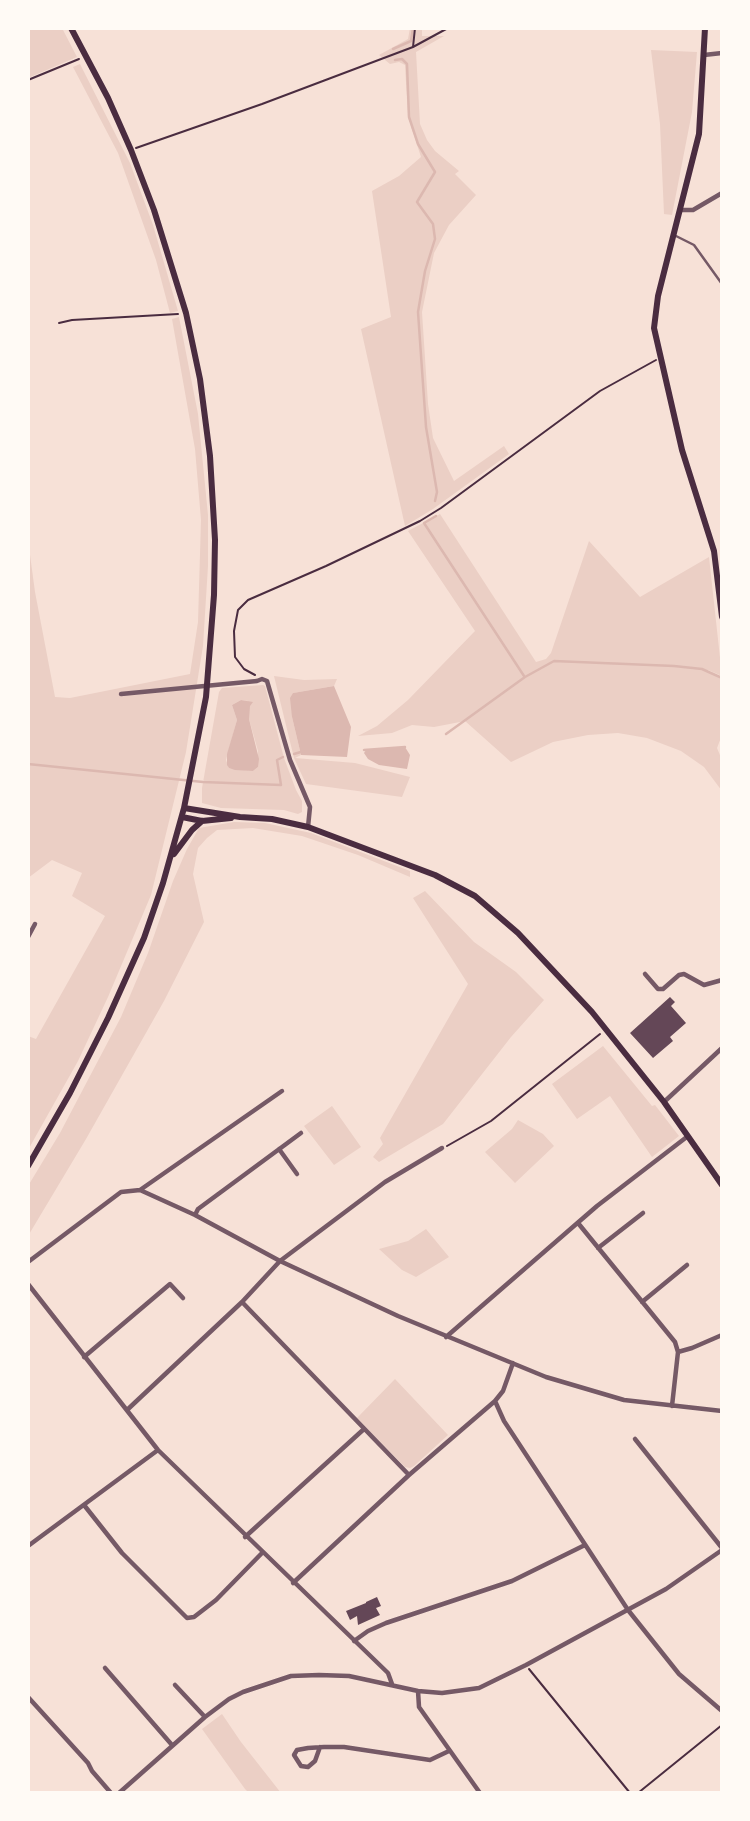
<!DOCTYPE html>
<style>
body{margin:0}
#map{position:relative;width:750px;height:1821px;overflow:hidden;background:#f7e1d7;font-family:"Golos Text",sans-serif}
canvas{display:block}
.frame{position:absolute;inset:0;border:30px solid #fffaf5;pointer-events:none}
</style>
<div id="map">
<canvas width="750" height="1821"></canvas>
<div class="frame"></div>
</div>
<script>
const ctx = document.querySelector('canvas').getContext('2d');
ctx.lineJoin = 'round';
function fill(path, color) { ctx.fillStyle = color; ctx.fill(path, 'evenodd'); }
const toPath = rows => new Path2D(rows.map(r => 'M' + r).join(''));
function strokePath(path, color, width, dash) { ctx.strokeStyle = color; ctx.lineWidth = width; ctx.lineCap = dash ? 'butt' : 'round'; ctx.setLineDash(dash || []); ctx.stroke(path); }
const green = toPath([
 [28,28,62,28,77,57,28,78],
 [410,28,422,28,422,36,444,36,416,52,420,124,427,140,435,151,459,171,455,174,476,195,449,225,434,253,422,312,428,404,433,438,454,481,504,446,509,454,433,509,405,526,361,329,391,317,372,191,399,176,421,157,408,117,405,65,399,62,390,64,379,55,408,39],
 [651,50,697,52,692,112,672,215,664,214,660,124],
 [80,64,130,163,153,225,178,311,170,313,156,260,118,153,73,67],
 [179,317,198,414,208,515,208,566,203,646,186,752,151,895,108,997,78,1061,28,1150,28,1036,36,1039,105,916,72,896,82,873,52,860,28,878,28,540,35,592,55,697,70,698,190,674,198,622,201,520,195,449,172,319],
 [440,514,536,662,546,659,551,653,589,541,640,597,709,557,722,676,708,670,707,671,721,679,722,682,722,735,717,748,722,760,722,791,704,767,681,751,647,738,618,733,588,735,553,742,511,762,465,721,434,727,412,725,392,733,358,736,377,726,408,700,475,631,408,531],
 [274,676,304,680,337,679,334,686,293,693,292,717,301,755,295,758,355,763,410,777,402,797,306,784,294,758],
 [263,685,265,686,284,758,296,790,302,801,302,812,298,814,284,810,221,808,202,803,202,788,219,692,222,688],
 [241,700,248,701,249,719,258,751,258,767,253,771,229,768,226,760,237,720,232,705],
 [234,822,265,823,311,833,410,871,410,877,358,855,302,836,253,828,217,830,207,838,198,848,193,874,204,922,164,1001,86,1139,28,1236,28,1186,60,1133,121,1017,148,953,173,881,187,849,199,828],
 [425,891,474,942,516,972,544,1000,511,1037,443,1124,379,1162,373,1157,383,1144,380,1138,468,984,413,898],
 [603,1046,652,1106,655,1105,679,1136,652,1157,610,1096,577,1119,552,1084],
 [332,1106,361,1147,334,1165,304,1126],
 [518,1120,543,1134,554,1146,515,1183,485,1152,512,1129],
 [426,1229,449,1257,416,1277,402,1270,379,1249,408,1241],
 [395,1379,448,1435,414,1466,410,1468,405,1467,357,1418],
 [222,1714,241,1742,281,1793,249,1793,245,1789,202,1729]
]);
const water = toPath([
 [334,686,351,727,347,757,301,755,292,717,290,698,293,693],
 [241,700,253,702,250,706,249,719,259,759,258,767,253,771,235,770,229,768,227,765,227,754,237,720,232,705],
 [405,747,410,755,407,769,379,765,368,759,364,753,366,750]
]);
const stream = toPath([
 [393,49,411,41,413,28],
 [395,60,402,59,407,64,409,117,418,144,435,172,417,202,433,224,435,239,425,271,418,312,426,427,437,492,435,501],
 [436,516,424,523,524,676],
 [446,734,525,677,554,661,674,666,702,669,722,678],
 [364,750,405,747],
 [294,754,304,751],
 [28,764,203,782,281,785,277,760,283,757]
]);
const building = toPath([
 [670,997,675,1002,671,1006,686,1023,670,1037,673,1041,653,1058,630,1033],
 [377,1597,381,1606,376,1608,380,1615,358,1625,357,1616,350,1620,346,1611,366,1603,366,1602]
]);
const path = toPath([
 [413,47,415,28],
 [28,80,79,59],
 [136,148,262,104,413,47,448,28],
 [59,323,72,320,178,314],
 [255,675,244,669,235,657,234,631,238,610,248,600,326,566,420,521,441,508,600,391,656,360],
 [447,1146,491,1121,600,1034],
 [529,1669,630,1793],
 [638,1793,722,1725]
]);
const service = toPath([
 [674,235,694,245,722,284]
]);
const minor = toPath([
 [704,55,722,53],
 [682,210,693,210,722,193],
 [121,694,257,681,262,679,267,681,290,760,310,807,308,827],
 [28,937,35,924],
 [645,974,658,989,663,989,679,975,684,974,704,985,722,980],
 [664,1102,722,1048],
 [279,1149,297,1174],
 [140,1190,282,1091],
 [195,1215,198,1209,301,1133],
 [578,1223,675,1342,678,1352],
 [598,1248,643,1213],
 [28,1262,121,1192,140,1190,195,1215,280,1261,398,1316,546,1377,624,1400,722,1411],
 [28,1284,158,1450,388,1673,392,1684],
 [242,1302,409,1475],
 [642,1302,687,1265],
 [446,1337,597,1206,688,1136],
 [84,1357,170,1284,183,1298],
 [495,1401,504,1421,628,1610,679,1674,722,1711],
 [672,1406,678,1352,692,1348,722,1335],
 [127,1410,242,1302,280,1261,385,1182,442,1148],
 [635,1439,722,1548],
 [84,1505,122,1553,187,1618,194,1617,216,1600,262,1553],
 [245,1537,364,1429],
 [28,1546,158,1450],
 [293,1583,409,1475,495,1401,503,1391,513,1363],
 [354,1641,368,1631,386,1623,512,1581,585,1545],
 [105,1668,172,1745],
 [175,1685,205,1717],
 [418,1691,419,1707,480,1793],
 [28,1697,88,1763,92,1771,111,1793],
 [320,1747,315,1761,308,1767,301,1766,294,1755,297,1750,308,1748,324,1747,344,1747,430,1760,449,1751],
 [119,1793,205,1717,229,1699,243,1692,291,1676,319,1675,349,1676,418,1691,442,1693,479,1688,526,1665,666,1589,722,1550]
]);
const secondary = toPath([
 [705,28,699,134,658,296,654,328,682,450,714,551,722,617],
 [184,808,240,817,272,819,308,827,435,875,475,896,518,933,592,1012,664,1102,722,1185],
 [182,817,202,821,231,818],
 [174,854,192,830,202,821],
 [28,1166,70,1093,108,1018,144,938,163,883,184,808,206,697,214,595,215,540,210,456,200,379,186,313,154,210,131,150,108,98,71,28]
]);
fill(green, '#ebcfc5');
fill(water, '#dcb8b0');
strokePath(stream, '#dcb8b0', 2.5);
fill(building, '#644757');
strokePath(path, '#4a2c40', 2);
strokePath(service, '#755966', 2.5);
strokePath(minor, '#755966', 4.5);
strokePath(secondary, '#4a2c40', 6);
</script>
